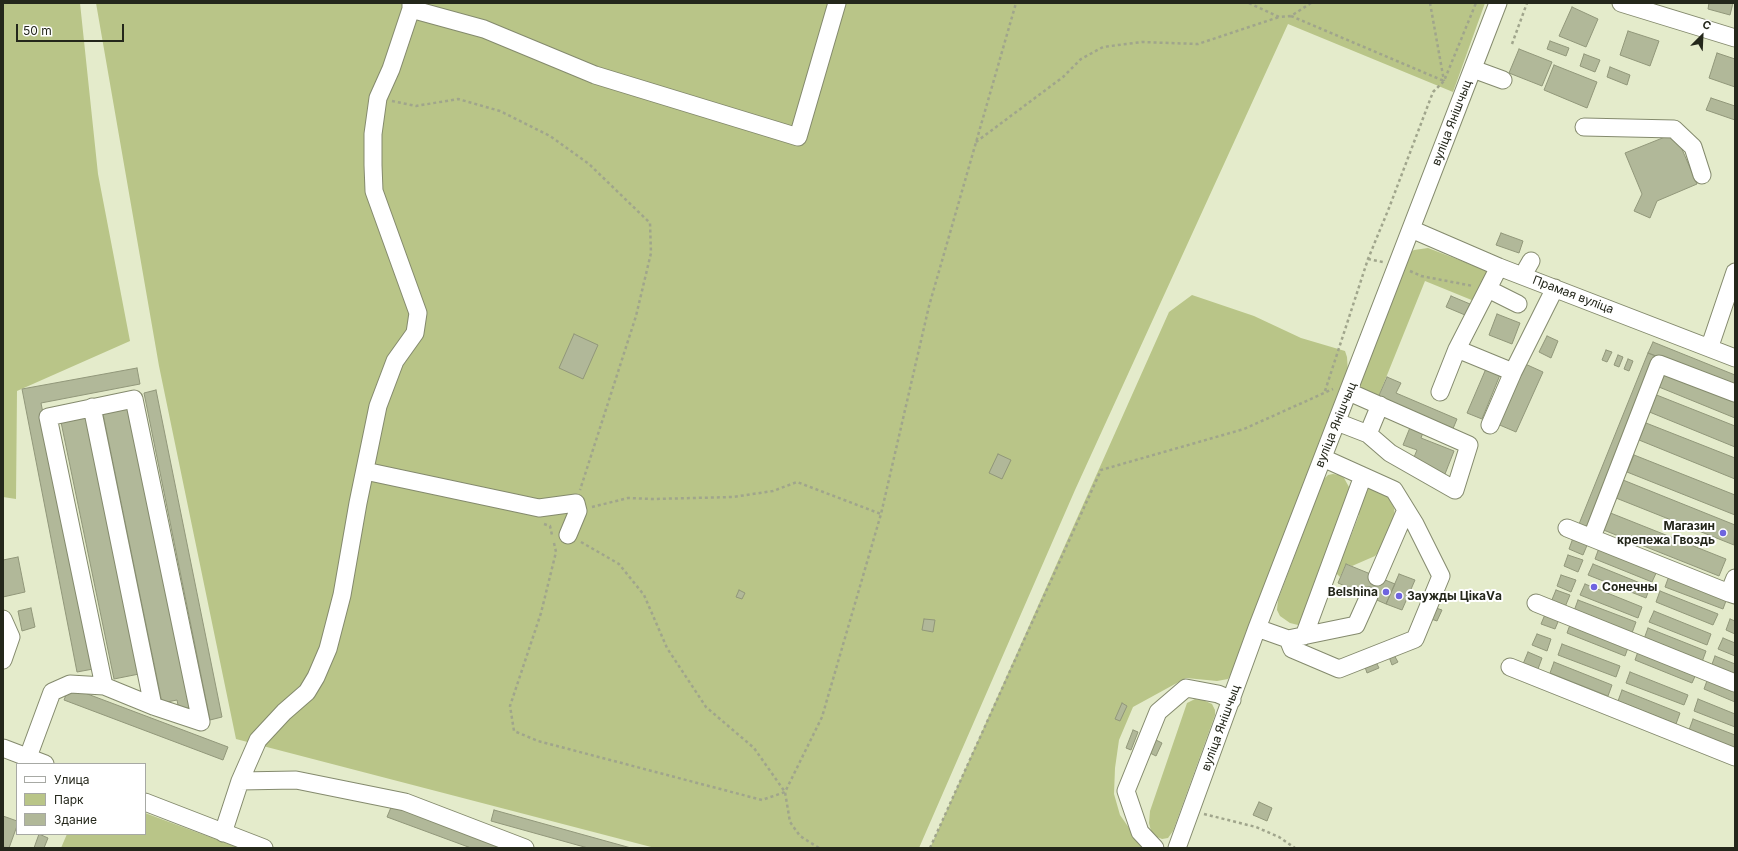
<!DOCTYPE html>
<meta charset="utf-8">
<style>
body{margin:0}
#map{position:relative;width:1738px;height:851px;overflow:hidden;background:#e4ebcb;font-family:Inter,sans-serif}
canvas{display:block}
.frame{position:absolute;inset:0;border:4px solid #24271b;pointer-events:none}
.legend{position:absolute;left:16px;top:763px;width:130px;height:72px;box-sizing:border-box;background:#fff;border:1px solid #a7a9a4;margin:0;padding:5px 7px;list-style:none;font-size:12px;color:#24271b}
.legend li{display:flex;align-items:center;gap:8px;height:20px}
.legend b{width:20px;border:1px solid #a7a9a4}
.north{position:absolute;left:1682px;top:16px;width:40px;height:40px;-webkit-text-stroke:3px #fff;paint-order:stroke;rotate:24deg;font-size:11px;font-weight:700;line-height:16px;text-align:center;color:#24271b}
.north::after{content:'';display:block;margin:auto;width:14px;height:18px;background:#24271b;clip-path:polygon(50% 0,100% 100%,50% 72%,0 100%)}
.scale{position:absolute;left:16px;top:24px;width:108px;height:18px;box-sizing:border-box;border:2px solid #24271b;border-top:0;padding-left:5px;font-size:12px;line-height:14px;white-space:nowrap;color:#24271b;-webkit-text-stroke:3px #fff;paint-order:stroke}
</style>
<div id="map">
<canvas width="1738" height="851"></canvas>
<div class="frame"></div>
<ul class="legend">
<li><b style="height:5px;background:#fff"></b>Улица</li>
<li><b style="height:11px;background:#b9c588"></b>Парк</li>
<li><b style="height:11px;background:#b1b899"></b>Здание</li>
</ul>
<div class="north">С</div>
<div class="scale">50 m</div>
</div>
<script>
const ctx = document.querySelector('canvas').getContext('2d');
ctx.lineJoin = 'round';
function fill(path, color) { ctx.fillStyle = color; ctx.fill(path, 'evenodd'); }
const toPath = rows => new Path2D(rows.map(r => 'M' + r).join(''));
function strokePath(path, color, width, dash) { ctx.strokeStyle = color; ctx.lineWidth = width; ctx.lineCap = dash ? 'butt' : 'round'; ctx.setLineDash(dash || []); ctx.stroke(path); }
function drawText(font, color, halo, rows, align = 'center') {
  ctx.font = font + ' Inter,sans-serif'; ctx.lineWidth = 4; ctx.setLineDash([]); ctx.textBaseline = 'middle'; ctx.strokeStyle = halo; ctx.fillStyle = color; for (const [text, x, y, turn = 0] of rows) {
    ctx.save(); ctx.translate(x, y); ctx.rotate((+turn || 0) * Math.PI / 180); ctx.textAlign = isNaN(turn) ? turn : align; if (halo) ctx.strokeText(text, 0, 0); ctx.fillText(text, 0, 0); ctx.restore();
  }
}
const green = toPath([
 [3,3,80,3,98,174,130,341,17,391,16,499,3,497],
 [96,3,1485,3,1453,92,1288,24,1075,490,919,848,655,848,236,739,159,366],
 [1428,248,1488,271,1474,301,1425,281,1377,400,1360,389,1358,380,1407,254,1414,250],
 [1192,295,1254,316,1301,338,1345,351,1347,357,1348,373,1233,670,1228,679,1217,681,1186,678,1133,707,1119,740,1115,768,1114,794,1120,815,1143,848,930,848,1169,312],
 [1333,474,1339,475,1344,478,1349,487,1350,495,1302,622,1298,625,1290,623,1280,616,1277,610,1278,600,1323,480,1328,475],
 [1367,483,1380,489,1389,498,1394,508,1395,517,1386,544,1375,556,1352,566,1346,564,1340,577,1336,573,1340,555,1347,546,1359,515,1357,506],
 [1195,699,1203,700,1212,704,1215,710,1215,715,1173,831,1168,838,1162,839,1157,837,1151,831,1149,823,1150,811,1187,703],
 [145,813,239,848,61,848,67,834,145,834]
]);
const building = toPath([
 [1709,3,1733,3,1730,15,1708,9,1709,3],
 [1572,7,1598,19,1586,47,1559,36,1572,7],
 [1628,31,1659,41,1650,66,1620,55,1628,31],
 [1550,41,1569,48,1566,56,1547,49,1550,41],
 [1519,49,1552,62,1542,86,1509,73,1519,49],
 [1717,53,1735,59,1735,87,1709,78,1717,53],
 [1584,54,1600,60,1595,72,1580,66,1584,54],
 [1554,65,1597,82,1587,108,1544,90,1554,65],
 [1610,67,1630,75,1627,85,1607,77,1610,67],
 [1711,98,1735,106,1735,120,1706,110,1711,98],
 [1675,133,1697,184,1657,201,1650,218,1634,211,1642,194,1625,153,1675,133],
 [1501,233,1523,241,1519,253,1496,245,1501,233],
 [1451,296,1470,304,1465,315,1446,307,1451,296],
 [1497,314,1520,323,1512,344,1489,335,1497,314],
 [574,334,598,345,583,379,559,368,574,334],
 [1547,336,1558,341,1551,358,1539,352,1547,336],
 [1653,342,1735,375,1735,388,1648,353,1653,342],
 [1606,350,1612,352,1607,362,1602,360,1606,350],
 [1648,353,1659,357,1587,527,1579,524,1648,353],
 [1618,355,1623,357,1619,367,1614,365,1618,355],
 [1628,359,1633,361,1629,371,1624,369,1628,359],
 [1523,363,1543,372,1516,432,1495,423,1523,363],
 [1488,364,1502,370,1482,419,1467,413,1488,364],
 [137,368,140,384,41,403,93,669,77,672,22,389,137,368],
 [1661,368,1735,397,1735,418,1654,385,1661,368],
 [1387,377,1401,383,1396,393,1457,419,1452,431,1377,400,1387,377],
 [156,390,222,717,210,720,144,393,156,390],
 [1654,394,1735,426,1735,447,1647,411,1654,394],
 [131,408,192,707,179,710,177,700,162,703,103,414,131,408],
 [86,417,139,674,114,679,61,422,86,417],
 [1646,423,1735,458,1735,479,1639,440,1646,423],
 [1411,425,1424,430,1421,438,1454,451,1445,474,1412,462,1417,450,1403,445,1411,425],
 [998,454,1011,460,1002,479,989,473,998,454],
 [1634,455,1735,495,1735,515,1627,472,1634,455],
 [1623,480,1735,525,1734,545,1616,498,1623,480],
 [1608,512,1726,559,1719,576,1601,529,1608,512],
 [1573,538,1588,543,1583,555,1569,549,1573,538],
 [1599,548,1657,571,1652,582,1595,559,1599,548],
 [1568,555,1583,560,1578,572,1564,566,1568,555],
 [18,557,25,592,3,597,3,560,18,557],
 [1346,564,1395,584,1386,604,1338,583,1346,564],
 [1593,564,1650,587,1646,598,1588,575,1593,564],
 [1399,574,1415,580,1402,610,1386,604,1399,574],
 [1561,575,1576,580,1571,592,1557,586,1561,575],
 [1669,576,1727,598,1723,609,1665,587,1669,576],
 [1585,584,1642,607,1638,618,1580,595,1585,584],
 [739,590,745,593,742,599,736,597,739,590],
 [1556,590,1570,595,1565,607,1551,602,1556,590],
 [1660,591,1718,614,1713,625,1656,602,1660,591],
 [1578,600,1636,622,1632,633,1574,611,1578,600],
 [31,608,35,627,22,631,18,611,31,608],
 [1436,608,1442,610,1437,621,1431,619,1436,608],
 [1654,611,1711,634,1707,645,1649,622,1654,611],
 [1546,612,1560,617,1555,629,1541,624,1546,612],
 [924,619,935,620,933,632,922,630,924,619],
 [1730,619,1735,621,1735,634,1726,630,1730,619],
 [1571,622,1629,645,1625,656,1567,633,1571,622],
 [1648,628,1706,651,1702,662,1644,639,1648,628],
 [1537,634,1551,639,1547,651,1532,645,1537,634],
 [1723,638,1735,643,1735,656,1718,649,1723,638],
 [1562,644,1620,666,1616,677,1558,655,1562,644],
 [1639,649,1697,672,1692,683,1635,660,1639,649],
 [1528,652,1542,658,1538,669,1523,664,1528,652],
 [1394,655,1398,662,1392,665,1389,657,1394,655],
 [1715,656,1735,664,1735,676,1711,667,1715,656],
 [1375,660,1379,668,1367,673,1364,664,1375,660],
 [1554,662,1612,685,1608,696,1550,673,1554,662],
 [1630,672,1688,695,1684,705,1626,683,1630,672],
 [1708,678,1735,689,1735,702,1704,689,1708,678],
 [69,687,228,747,223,760,64,700,69,687],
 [1622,690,1680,713,1676,724,1618,701,1622,690],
 [1698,699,1735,714,1735,727,1694,711,1698,699],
 [1122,703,1127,706,1120,721,1115,719,1122,703],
 [1693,719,1735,735,1735,748,1689,730,1693,719],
 [1133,730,1138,732,1131,750,1126,748,1133,730],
 [1156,740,1162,743,1156,756,1150,753,1156,740],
 [1259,802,1272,808,1267,821,1253,815,1259,802],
 [392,805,508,848,471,848,387,817,392,805],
 [494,810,631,848,588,848,491,821,494,810],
 [3,816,17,821,17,826,9,848,3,847,3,816],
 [39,834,48,838,44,848,34,848,39,834]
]);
const path = toPath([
 [1249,3,1279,17,1291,16,1311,3],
 [1430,3,1444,81],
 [1291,16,1444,81],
 [1512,44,1527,3],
 [392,101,416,106,458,99,500,111,550,136,589,164,650,223,651,253,636,316,580,490],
 [976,142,1063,77,1081,59,1103,47,1142,42,1198,44,1279,17],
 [1368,259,1383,262],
 [1410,271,1421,276,1473,286],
 [1325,391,1368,259,1389,208,1433,92,1444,81,1476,3],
 [592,507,628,498,653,499,733,497,773,491,797,482,881,514],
 [544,524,550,526,552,535],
 [581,542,619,564,644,595,667,648,706,707,754,748,785,792,790,822,800,836,819,848],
 [554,543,556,552,541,613,510,706,514,731,538,741,762,800,785,792,822,717,881,514,929,306,1016,3],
 [1204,814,1256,827,1279,837,1295,848],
 [930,848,1101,470,1244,429,1333,389]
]);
const minor = toPath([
 [1621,3,1735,38],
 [411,9,484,29,595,75,798,137,837,3],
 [1473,69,1503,80],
 [1584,127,1674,129,1693,147,1702,175],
 [1411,229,1499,267,1735,358],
 [1523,275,1531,261],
 [1488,289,1518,304],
 [1707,347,1712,340,1735,272],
 [1457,349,1513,372],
 [1440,392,1457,349,1499,267],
 [92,407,153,706],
 [1337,422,1368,434,1390,453,1455,490,1469,445,1349,392],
 [1490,425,1513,372,1555,288],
 [1368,434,1380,405],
 [365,471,539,508,576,503,578,511,568,535],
 [1567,528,1729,593],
 [1592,537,1659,364,1735,393],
 [1377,577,1406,510],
 [1735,578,1729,593,1735,595],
 [1536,603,1735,683],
 [3,619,11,637,3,660],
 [1257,628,1288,639,1356,625,1369,596],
 [1304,636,1363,476],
 [1288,639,1292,649,1339,669,1415,639,1441,576,1415,524,1394,490,1323,458],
 [1510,667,1735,757],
 [3,748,45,764],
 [28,757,52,692,70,684,104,686,153,706,201,722,134,399,48,417,104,686],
 [240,781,296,780,405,802,525,848],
 [145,802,264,848],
 [223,833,240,781,258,740,284,712,307,692,316,677,328,649,342,595,358,503,378,406,395,361,415,333,418,313,374,191,373,165,373,134,378,98,391,69,411,9,411,3],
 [1155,848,1140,832,1126,791,1158,712,1186,688,1218,694,1232,700],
 [1177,848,1257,628,1498,3]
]);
const markers = [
 [1723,533,4,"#6e64df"],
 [1594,587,4,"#6e64df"],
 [1386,592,4,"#6e64df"],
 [1399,596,4,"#6e64df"]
];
const streetNames = [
 ["вуліца Янішчыц",1452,123,-69],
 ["Прамая вуліца",1573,295,21],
 ["вуліца Янішчыц",1336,425,-68],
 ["вуліца Янішчыц",1221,728,-70]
];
const poiNames = [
 ["Магазин",1715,526],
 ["крепежа Гвоздь",1715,540],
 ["Сонечны",1602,587,"left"],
 ["Belshina",1378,592],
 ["Заужды ЦікаVа",1407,596,"left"]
];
fill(green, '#b9c588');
fill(building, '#b1b899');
strokePath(building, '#91977a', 1);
strokePath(minor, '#848a6d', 19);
strokePath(path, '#a0a58c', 2.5, [3, 3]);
strokePath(minor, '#fff', 17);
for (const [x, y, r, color] of markers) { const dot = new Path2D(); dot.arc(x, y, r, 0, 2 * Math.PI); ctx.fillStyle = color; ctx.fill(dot); strokePath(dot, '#fff', 1.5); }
drawText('12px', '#24271b', '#fff', streetNames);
drawText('bold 12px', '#24271b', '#fff', poiNames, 'right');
</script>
